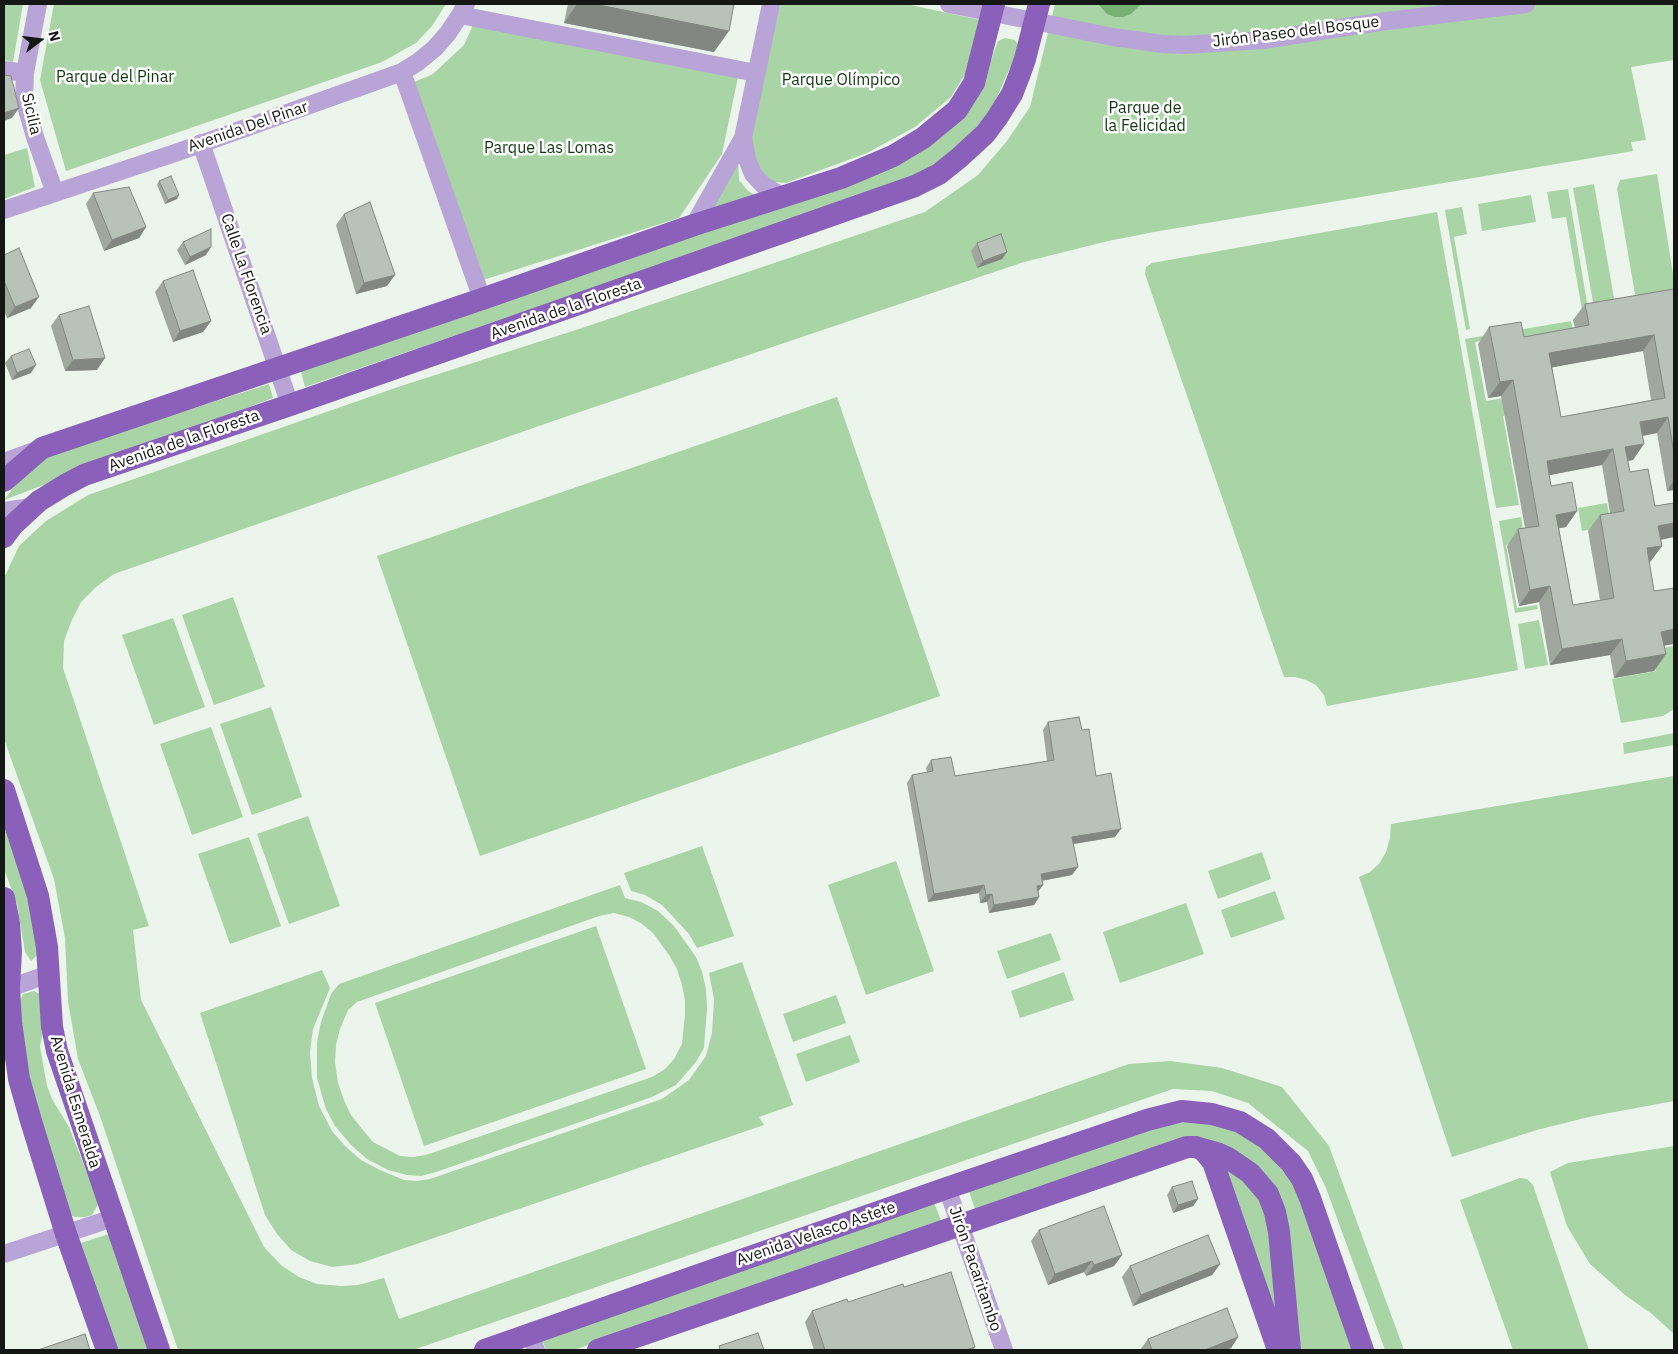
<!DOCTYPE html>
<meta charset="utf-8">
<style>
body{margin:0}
#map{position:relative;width:1678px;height:1354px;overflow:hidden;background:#ecf5eb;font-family:"IBM Plex Sans",sans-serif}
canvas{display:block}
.frame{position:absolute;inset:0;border:5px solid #141714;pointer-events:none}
.north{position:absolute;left:15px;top:15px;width:50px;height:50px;-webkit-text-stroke:4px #fff;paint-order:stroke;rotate:75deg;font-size:14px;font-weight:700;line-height:20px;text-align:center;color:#141714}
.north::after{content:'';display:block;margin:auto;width:18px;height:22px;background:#141714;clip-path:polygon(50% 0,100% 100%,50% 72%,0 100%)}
</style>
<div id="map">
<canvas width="1678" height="1354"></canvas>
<div class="frame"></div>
<div class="north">N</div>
</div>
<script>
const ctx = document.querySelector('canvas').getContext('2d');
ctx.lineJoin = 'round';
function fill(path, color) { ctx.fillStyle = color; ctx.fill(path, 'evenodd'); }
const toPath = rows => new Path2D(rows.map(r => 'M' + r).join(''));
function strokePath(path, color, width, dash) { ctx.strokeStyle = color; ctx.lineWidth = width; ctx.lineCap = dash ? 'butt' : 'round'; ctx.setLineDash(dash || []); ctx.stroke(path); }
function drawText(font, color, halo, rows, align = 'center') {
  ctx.font = font + ' "IBM Plex Sans",sans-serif'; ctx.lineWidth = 5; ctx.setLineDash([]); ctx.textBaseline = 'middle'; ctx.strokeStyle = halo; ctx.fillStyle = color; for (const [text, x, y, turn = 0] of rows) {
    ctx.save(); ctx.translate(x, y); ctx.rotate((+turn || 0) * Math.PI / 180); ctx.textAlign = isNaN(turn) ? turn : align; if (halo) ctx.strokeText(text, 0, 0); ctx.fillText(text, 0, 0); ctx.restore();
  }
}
const green = toPath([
 [4,4,23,4,13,62,4,60],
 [54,4,446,4,432,26,416,43,382,62,66,171,40,80],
 [780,4,906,4,981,20,972,63,951,97,915,127,867,153,786,183,774,182,764,177,753,159,749,142],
 [1055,4,1674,4,1674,60,1631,67,1646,140,1631,142,1633,151,1154,232,1108,241,1024,262,562,418,114,574,96,587,81,602,71,622,64,641,63,668,149,926,133,930,141,1000,264,1247,281,1265,299,1277,317,1284,341,1286,358,1285,384,1278,399,1319,1129,1064,1170,1061,1222,1068,1282,1087,1329,1146,1404,1350,1385,1350,1326,1188,1308,1151,1248,1103,1212,1091,1173,1089,413,1350,178,1350,100,1116,78,1059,68,1001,65,938,54,879,4,739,4,578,19,546,46,521,88,495,401,386,582,328,925,212,978,175,1007,141,1030,107],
 [473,25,738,77,722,154,679,218,483,280,412,83,433,74,449,59,464,45],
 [1005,38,1015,40,1019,47,994,104,966,141,916,177,305,387,300,368,854,182,911,158,952,126,984,80,998,41],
 [27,148,35,187,4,199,4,155],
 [738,156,739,180,748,191,759,197,709,213],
 [1657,174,1674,280,1674,294,1636,300,1617,189,1620,180],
 [1594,184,1615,304,1594,308,1573,188],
 [1568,189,1588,309,1582,310,1566,217,1552,219,1547,192],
 [1531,195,1536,222,1482,231,1478,204],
 [1462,207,1467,234,1454,237,1470,329,1466,330,1445,210],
 [1437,212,1518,670,1327,706,1324,695,1316,685,1306,680,1295,677,1284,677,1145,274,1146,267,1152,263],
 [1571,321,1575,340,1514,351,1511,336,1475,342,1486,401,1510,397,1513,414,1503,416,1519,505,1496,508,1465,339],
 [269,384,273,398,4,500,23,475,49,455],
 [837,397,940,696,480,856,377,556],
 [1607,503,1611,526,1582,531,1578,508],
 [1521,517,1525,541,1506,545,1517,608,1537,605,1538,609,1515,613,1499,521],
 [233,597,265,687,214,705,182,615],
 [173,618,205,707,154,725,122,635],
 [1539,620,1548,665,1525,669,1518,624],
 [1674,646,1674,709,1663,716,1621,723,1612,679,1656,671,1653,650],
 [271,707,302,797,252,815,220,724],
 [211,727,243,817,192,835,160,744],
 [1674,733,1674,745,1624,754,1623,743],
 [1674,776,1674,1101,1593,1116,1537,1130,1452,1157,1359,877,1370,872,1379,864,1386,852,1390,838,1391,824],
 [308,816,340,906,289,924,257,834],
 [4,822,28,889,38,954,31,961,25,952,17,904,4,869],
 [249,837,281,926,230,944,198,854],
 [702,846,734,936,697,948,689,934,662,905,645,895,631,891,624,873],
 [1262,852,1271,879,1218,899,1208,871],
 [896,861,934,971,866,995,828,885],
 [620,885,625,898,641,902,658,911,674,926,696,957,702,972,706,989,707,1008,704,1048,696,1062,676,1085,652,1097,436,1172,421,1176,407,1175,388,1170,367,1159,351,1145,335,1126,326,1109,317,1078,317,1042,321,1022,331,994,339,984],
 [614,913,629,917,641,923,653,933,669,955,677,969,682,985,685,1000,685,1015,682,1044,674,1059,665,1069,652,1077,426,1155,413,1157,400,1156,373,1142,363,1130,351,1115,344,1100,338,1083,335,1062,336,1045,340,1029,348,1010,357,1002,599,916],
 [1275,891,1285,919,1231,938,1221,910],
 [1186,903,1204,954,1120,983,1103,932],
 [596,926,646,1069,424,1146,375,1003],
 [1051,933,1061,960,1007,979,997,951],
 [742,962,793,1105,759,1117,764,1125,358,1264,332,1267,310,1261,291,1250,277,1234,265,1215,200,1013,322,970,330,988,313,1029,310,1052,312,1078,319,1106,332,1131,345,1146,361,1160,380,1170,404,1180,417,1181,430,1179,662,1099,689,1080,706,1056,712,1033,714,999,709,973],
 [1064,972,1074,1000,1020,1018,1011,991],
 [34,991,40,994,42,1036,40,1047,47,1086,52,1099,69,1127,99,1203,92,1215,85,1217,75,1217,68,1214,24,1067,20,1001,23,994],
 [836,995,846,1023,793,1042,783,1014],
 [850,1035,860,1062,806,1082,796,1054],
 [1190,1121,1215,1124,1246,1136,1262,1147,1293,1182,1354,1350,1300,1350,1288,1231,1222,1147,976,1212,968,1188,1150,1128],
 [1674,1146,1674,1334,1652,1314,1625,1295,1590,1264,1567,1226,1550,1172,1568,1163],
 [1221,1163,1234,1170,1267,1208,1279,1325],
 [1520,1178,1527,1179,1533,1185,1589,1350,1513,1350,1460,1200],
 [933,1200,942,1223,574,1350,546,1350,541,1336],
 [112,1233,151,1350,116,1350,81,1243]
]);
const water = toPath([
 [1098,4,1141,4,1131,14,1123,17,1115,17,1107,14]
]);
const minor = toPath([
 [38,4,25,73,24,99,35,137,55,193],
 [949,4,1113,37,1163,44,1184,45,1263,40,1379,22,1526,4],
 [460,15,756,73],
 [4,70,25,73],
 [402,72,482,299],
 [743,138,747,159,753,174,763,185,782,196],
 [201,143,290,405],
 [4,210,181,151,402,72,418,62,435,48,448,33,460,15,466,4],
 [694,225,743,138,771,4],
 [4,462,34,451],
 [4,511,31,507],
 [4,990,49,974],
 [947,1188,1004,1350],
 [4,1254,113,1218],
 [530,1334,536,1350]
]);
const major = toPath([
 [4,481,42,448,482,299,694,225,841,178,893,156,923,138,957,110,974,83,994,4],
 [4,537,13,525,39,501,65,485,84,475,290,405,915,186,939,174,959,158,985,134,997,118,1012,94,1019,76,1025,59,1039,4],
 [4,790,38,896,47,947,52,1027,57,1051,159,1350],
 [4,898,9,923,11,951,9,988,11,1022,19,1079,31,1121,66,1234,107,1350],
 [1196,1147,1204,1151,1213,1162,1278,1350],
 [485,1350,947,1188,1147,1120,1182,1111,1212,1114,1240,1122,1267,1139,1291,1163,1302,1179,1310,1198,1363,1350],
 [598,1350,1187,1147,1195,1147,1217,1153,1228,1158,1250,1173,1268,1194,1275,1212,1279,1232,1290,1350]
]);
const wall = toPath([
 [568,4,734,4,714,52,564,23],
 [159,181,177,199,165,204,157,185],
 [93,193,146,227,139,238,104,251,86,204],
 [344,214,387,286,356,294,336,225],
 [183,242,206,255,185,265,177,250],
 [977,243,1007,252,1002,259,977,268,971,251],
 [4,255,31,308,7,318,4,311],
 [163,281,211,321,203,332,173,342,155,292],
 [1674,289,1674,490,1667,491,1657,433,1643,436,1633,460,1628,461,1630,472,1655,506,1674,503,1674,537,1661,540,1662,546,1650,562,1649,562,1666,654,1654,671,1614,678,1610,655,1550,665,1539,602,1519,606,1507,546,1518,529,1525,528,1501,396,1488,398,1478,344,1489,327,1524,337,1575,328,1573,320,1585,304],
 [1643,351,1651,400,1561,417,1552,367],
 [1602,465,1610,513,1600,515,1588,531,1600,600,1573,605,1559,528,1566,527,1577,511,1551,486,1549,475],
 [59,315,97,370,65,371,51,326],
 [11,356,31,373,12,380,5,363],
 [1048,722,1082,730,1115,837,1074,844,1072,875,1042,881,1043,885,1038,891,1039,897,1034,905,989,913,987,902,980,903,979,893,928,902,907,783,912,775,927,772,926,768,931,760,955,776,1047,761,1043,730],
 [1172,1187,1198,1199,1193,1206,1173,1213,1167,1195],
 [1039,1230,1122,1255,1114,1266,1086,1276,1084,1272,1048,1285,1031,1241],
 [1220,1264,1212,1275,1133,1306,1122,1277,1130,1266],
 [904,1287,975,1347,973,1350,814,1350,805,1322,812,1311,848,1302],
 [1238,1337,1231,1348,1225,1350,1140,1350,1148,1339]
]);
const shadedWall = toPath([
 [577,4,594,4,729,31,714,52,564,23],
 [19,108,12,118,4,121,4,113],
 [179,195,177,199,165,204,168,200],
 [146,227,139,238,104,251,112,240],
 [211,247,206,255,185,265,190,257],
 [1007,252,1002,259,977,268,983,261],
 [395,275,387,286,356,294,364,283],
 [39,297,31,308,7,318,15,307],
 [211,321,203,332,173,342,180,331],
 [1654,335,1643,351,1538,370,1549,353],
 [105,358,97,370,65,371,73,360],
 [36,365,31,373,12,380,17,373],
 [1513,380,1501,396,1488,398,1500,382],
 [1668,417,1657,433,1629,438,1640,422],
 [1644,444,1633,460,1616,463,1625,447],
 [1613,449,1602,465,1535,478,1547,461],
 [1674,480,1674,490,1667,491],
 [1577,511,1566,527,1545,531,1556,515],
 [1674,523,1674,537,1647,542,1658,526],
 [1662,546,1650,562,1635,564,1647,548],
 [1550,586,1539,602,1519,606,1530,590],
 [1674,629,1674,644,1650,648,1661,632],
 [1622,639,1610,655,1550,665,1562,649],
 [1666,654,1654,671,1614,678,1626,661],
 [1121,829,1115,837,1067,845,1072,837],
 [1078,867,1072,875,1035,882,1041,874],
 [984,885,979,893,928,902,934,894],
 [1043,885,1037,893,1037,886],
 [992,894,987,902,980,903,986,895],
 [1039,897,1034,905,989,913,994,905],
 [1198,1199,1193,1206,1173,1213,1178,1205],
 [1122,1255,1114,1266,1086,1276,1094,1265],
 [1092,1261,1084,1272,1048,1285,1055,1274],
 [1220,1264,1212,1275,1133,1306,1141,1295],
 [1238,1337,1231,1348,1225,1350,1205,1350]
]);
const building = toPath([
 [594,4,734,4,729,31,594,4],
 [4,75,11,76,19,108,4,113,4,75],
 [171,176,179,195,168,200,159,181,171,176],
 [129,187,146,227,112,240,93,193,129,187],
 [370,202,395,275,364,283,344,214,370,202],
 [211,229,211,247,190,257,183,242,211,229],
 [1001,234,1007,252,983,261,977,243,1001,234],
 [19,248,39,297,15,307,4,281,4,255,19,248],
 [193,270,211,321,180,331,163,281,193,270],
 [1674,289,1674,453,1668,417,1640,422,1644,444,1625,447,1630,472,1648,469,1655,506,1674,503,1674,523,1658,526,1662,546,1647,548,1654,591,1674,588,1674,629,1661,632,1666,654,1626,661,1622,639,1562,649,1550,586,1530,590,1518,529,1539,526,1513,380,1500,382,1489,327,1521,322,1524,337,1589,325,1585,304,1674,289],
 [1654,335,1665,398,1561,417,1549,353,1654,335],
 [1613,449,1624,511,1600,515,1614,598,1573,605,1556,515,1577,511,1572,482,1551,486,1547,461,1613,449],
 [89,306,105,358,73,360,59,315,89,306],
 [29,349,36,365,17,373,11,356,29,349],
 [1079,717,1082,730,1089,729,1096,776,1111,773,1121,829,1072,837,1078,867,1041,874,1043,885,1037,886,1039,897,994,905,992,894,986,895,984,885,934,894,912,775,933,771,931,760,951,757,955,776,1054,760,1048,722,1079,717],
 [1192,1181,1198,1199,1178,1205,1172,1187,1192,1181],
 [1104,1206,1122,1255,1094,1265,1092,1261,1055,1274,1039,1230,1104,1206],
 [1208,1235,1220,1264,1141,1295,1130,1266,1208,1235],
 [951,1272,975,1347,966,1350,825,1350,812,1311,847,1299,848,1302,903,1284,904,1287,951,1272],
 [1227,1308,1238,1337,1205,1350,1152,1350,1148,1339,1227,1308],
 [758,1333,764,1350,720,1350,719,1346,758,1333],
 [85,1334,90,1350,38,1350,85,1334]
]);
const streetNames = [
 ["Jirón Paseo del Bosque",1296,32,-7],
 ["Sicilia",31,114,77],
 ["Avenida Del Pinar",248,127,-19],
 ["Calle La Florencia",246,274,71],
 ["Avenida de la Floresta",566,309,-19],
 ["Avenida de la Floresta",184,441,-19],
 ["Avenida Esmeralda",75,1102,73],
 ["Avenida Velasco Astete",816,1234,-19],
 ["Jirón Pacaritambo",975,1269,71]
];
const parkNames = [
 ["Parque del Pinar",115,77],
 ["Parque Olímpico",841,80],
 ["Parque de",1145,108],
 ["la Felicidad",1145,126],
 ["Parque Las Lomas",549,148]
];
fill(green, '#a9d4a5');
fill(water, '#78b174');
strokePath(minor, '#b9a4d7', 18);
strokePath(major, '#8a60bb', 22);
fill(wall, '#9fa79e');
fill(shadedWall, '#828881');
fill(building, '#b9c2b8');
strokePath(building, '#828881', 1);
drawText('16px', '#141714', '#fff', streetNames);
drawText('16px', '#10380f', '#fff', parkNames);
</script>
